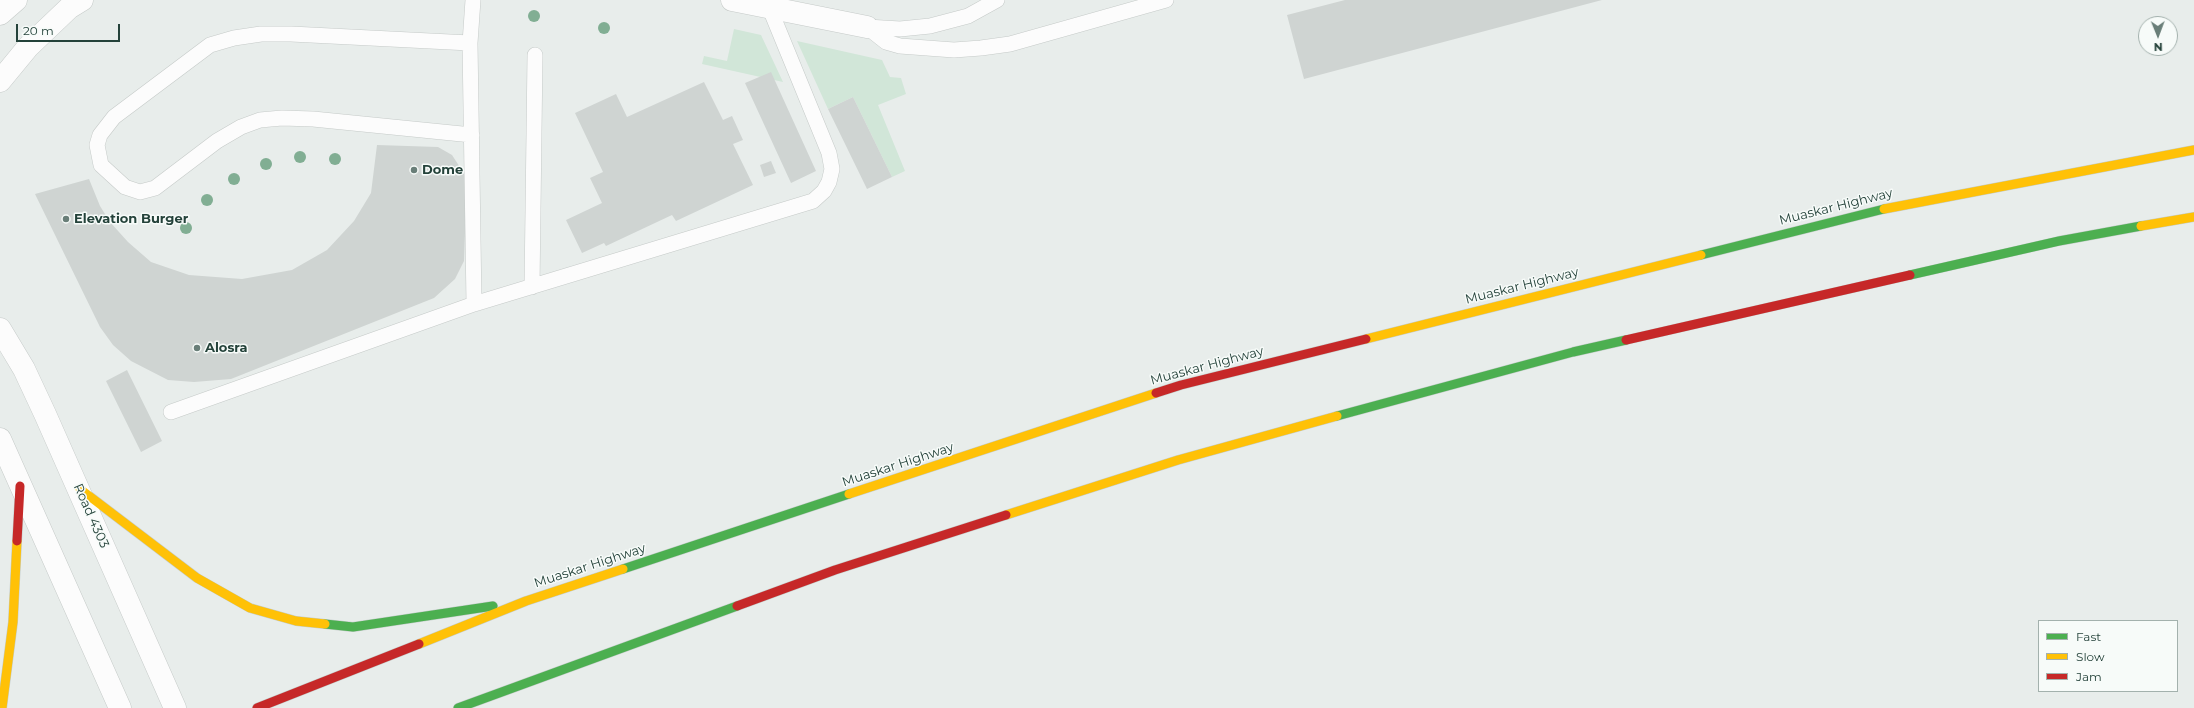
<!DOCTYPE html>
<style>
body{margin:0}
#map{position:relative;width:2194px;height:708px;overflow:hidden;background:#e8edeb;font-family:Montserrat,sans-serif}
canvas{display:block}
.legend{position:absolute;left:2038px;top:620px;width:140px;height:72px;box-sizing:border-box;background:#f7fbf9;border:1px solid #a3b1ad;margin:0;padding:5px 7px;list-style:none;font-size:12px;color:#24423a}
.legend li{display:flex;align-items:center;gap:8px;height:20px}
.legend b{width:20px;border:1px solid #a3b1ad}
.north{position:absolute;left:2138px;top:16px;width:40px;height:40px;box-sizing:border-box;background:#f7fbf9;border:1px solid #a3b1ad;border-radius:50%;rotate:179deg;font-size:11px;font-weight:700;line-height:16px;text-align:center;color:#24423a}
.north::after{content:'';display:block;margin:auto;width:14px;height:18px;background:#697e78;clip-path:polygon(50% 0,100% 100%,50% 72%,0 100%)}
.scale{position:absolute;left:16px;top:24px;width:104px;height:18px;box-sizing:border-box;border:2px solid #24423a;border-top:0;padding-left:5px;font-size:12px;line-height:14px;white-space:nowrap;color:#24423a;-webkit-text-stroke:3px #f7fbf9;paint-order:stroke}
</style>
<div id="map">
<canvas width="2194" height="708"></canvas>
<ul class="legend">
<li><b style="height:5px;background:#4caf50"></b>Fast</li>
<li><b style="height:5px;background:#ffc107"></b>Slow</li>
<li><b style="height:5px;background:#c62828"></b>Jam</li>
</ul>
<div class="north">N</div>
<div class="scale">20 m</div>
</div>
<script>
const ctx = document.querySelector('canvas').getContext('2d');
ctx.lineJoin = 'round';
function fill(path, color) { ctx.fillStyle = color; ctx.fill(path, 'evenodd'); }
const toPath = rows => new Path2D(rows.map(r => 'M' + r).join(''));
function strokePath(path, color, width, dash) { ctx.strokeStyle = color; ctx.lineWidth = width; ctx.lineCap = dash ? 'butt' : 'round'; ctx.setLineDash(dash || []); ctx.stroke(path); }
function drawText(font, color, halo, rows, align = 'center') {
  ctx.font = font + ' Montserrat,sans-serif'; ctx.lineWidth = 3; ctx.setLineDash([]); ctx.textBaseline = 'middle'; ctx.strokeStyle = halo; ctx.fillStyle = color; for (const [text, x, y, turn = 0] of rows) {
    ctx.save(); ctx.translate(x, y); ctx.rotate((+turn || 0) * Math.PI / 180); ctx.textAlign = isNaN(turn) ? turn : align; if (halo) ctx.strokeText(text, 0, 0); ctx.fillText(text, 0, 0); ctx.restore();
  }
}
const green = toPath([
 [734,29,761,35,783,82,702,64,704,56,727,61],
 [797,41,882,60,890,77,901,78,906,94,878,105,905,171,892,177,853,97,828,109]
]);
const building = toPath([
 [1345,0,1602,0,1304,79,1287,15],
 [771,72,816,171,791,183,745,83],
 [704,82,723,120,732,116,743,140,733,144,753,185,676,221,672,215,606,246,604,243,582,253,566,220,602,203,590,178,603,172,575,113,616,94,627,117],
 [853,97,892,177,867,189,828,109],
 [377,145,438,147,452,155,467,178,464,261,455,279,434,298,231,379,194,382,168,380,131,361,113,345,100,327,35,194,89,179,100,206,110,222,128,242,151,262,189,275,242,279,292,270,327,250,354,221,371,193],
 [771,161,776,173,764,177,760,165],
 [127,370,162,441,141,452,106,381]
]);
const lane = toPath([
 [473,0,470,43,474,304],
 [867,27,886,42,900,46,954,50,981,48,1010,44,1166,0],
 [867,27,900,29,930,26,968,16,997,0],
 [470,43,291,34,261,34,234,38,210,45,114,117,100,135,97,145,101,165,125,187,140,192,155,188,217,141,241,127,260,120,282,118,313,119,472,135],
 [532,287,535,55],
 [171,412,474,304,813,201,824,191,829,182,832,169,829,153,770,9]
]);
const street = toPath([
 [732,0,867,27],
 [0,14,16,0],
 [0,81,28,47,69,8,82,0],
 [0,329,24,369,45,414,175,708],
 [0,439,120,708]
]);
const fast = toPath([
 [1701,255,1884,209],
 [1910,275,2059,241,2141,226],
 [1337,416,1573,352,1626,340],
 [623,569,849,494],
 [325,624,353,627,493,606],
 [458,708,737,606]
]);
const slow = toPath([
 [1884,209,2194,150],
 [2141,226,2194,217],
 [1366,339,1701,255],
 [80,489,197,578,250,608,296,621,325,624],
 [849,494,1156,393],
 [1006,515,1178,460,1337,416],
 [419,644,526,601,623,569],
 [2,708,13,622,17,541]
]);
const jam = toPath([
 [1626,340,1910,275],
 [1156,393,1181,385,1366,339],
 [17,541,20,486],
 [737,606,835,570,1006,515],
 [257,708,419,644]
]);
const trees = [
 [534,16],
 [604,28],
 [300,157],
 [335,159],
 [266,164],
 [234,179],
 [207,200],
 [186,228]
];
const markers = [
 [414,170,4,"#697e78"],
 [66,219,4,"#697e78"],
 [197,348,4,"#697e78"]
];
const poiNames = [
 ["Dome",422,170],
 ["Elevation Burger",74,219],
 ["Alosra",205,348]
];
const streetNames = [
 ["Muaskar Highway",1836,207,-14],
 ["Muaskar Highway",1522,286,-14],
 ["Muaskar Highway",1207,366,-15],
 ["Muaskar Highway",898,465,-18],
 ["Road 4303",91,516,66],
 ["Muaskar Highway",590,566,-18]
];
fill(green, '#d1e6d8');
fill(building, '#cfd4d2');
strokePath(lane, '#c5cac8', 16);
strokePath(street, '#c5cac8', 23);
strokePath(fast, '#c3ccc9', 10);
strokePath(slow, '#c3ccc9', 10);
strokePath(jam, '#c3ccc9', 10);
strokePath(lane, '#fcfcfc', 15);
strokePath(street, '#fcfcfc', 22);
strokePath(fast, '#4caf50', 9);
strokePath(slow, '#ffc107', 9);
strokePath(jam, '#c62828', 9);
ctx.fillStyle = '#81ae93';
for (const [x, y] of trees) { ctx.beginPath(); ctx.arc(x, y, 6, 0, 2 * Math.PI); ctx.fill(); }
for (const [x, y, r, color] of markers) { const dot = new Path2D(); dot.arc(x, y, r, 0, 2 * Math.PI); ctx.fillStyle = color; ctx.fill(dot); strokePath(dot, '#f7fbf9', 1.5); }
drawText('bold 13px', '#24423a', '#f7fbf9', poiNames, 'left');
drawText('13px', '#24423a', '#f7fbf9', streetNames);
</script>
